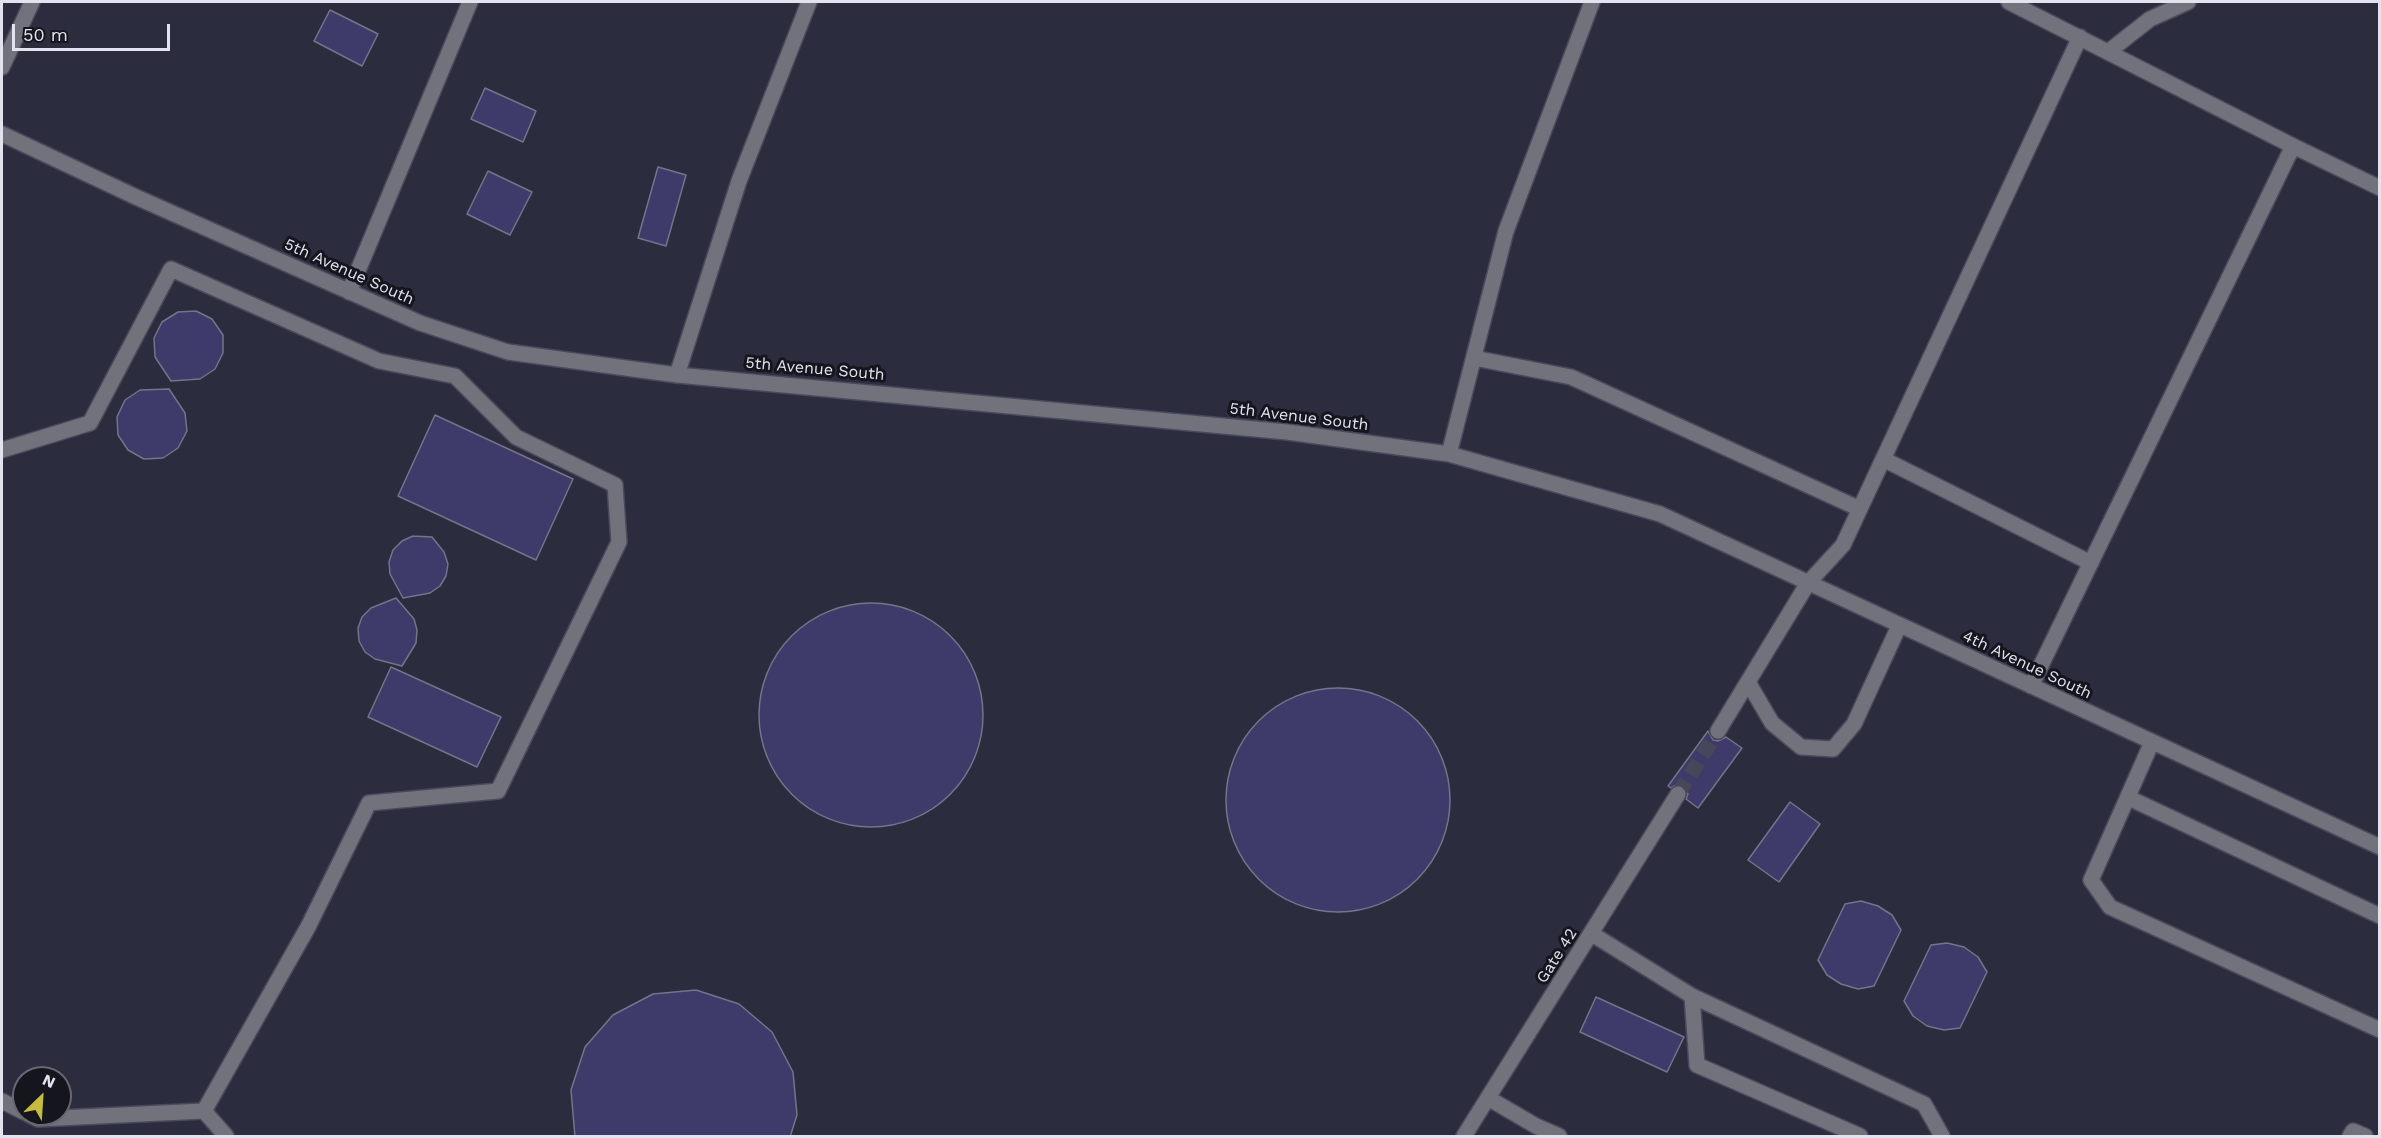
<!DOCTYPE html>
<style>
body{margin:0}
#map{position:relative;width:2381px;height:1138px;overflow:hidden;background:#2c2c3f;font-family:"Work Sans",sans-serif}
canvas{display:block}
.frame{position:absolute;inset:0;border:3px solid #e3e3f0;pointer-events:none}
.north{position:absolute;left:12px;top:1066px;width:60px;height:60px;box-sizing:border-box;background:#15151e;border:2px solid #676772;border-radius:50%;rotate:25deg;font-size:16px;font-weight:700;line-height:24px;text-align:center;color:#e3e3f0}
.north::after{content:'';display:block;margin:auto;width:21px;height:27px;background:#c4bc3e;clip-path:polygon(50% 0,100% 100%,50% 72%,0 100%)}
.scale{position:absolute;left:12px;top:24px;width:158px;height:27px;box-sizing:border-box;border:3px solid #e3e3f0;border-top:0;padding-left:8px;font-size:18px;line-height:21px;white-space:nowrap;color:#e3e3f0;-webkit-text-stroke:4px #15151e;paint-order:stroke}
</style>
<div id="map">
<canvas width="2381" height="1138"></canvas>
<div class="frame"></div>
<div class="north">N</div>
<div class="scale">50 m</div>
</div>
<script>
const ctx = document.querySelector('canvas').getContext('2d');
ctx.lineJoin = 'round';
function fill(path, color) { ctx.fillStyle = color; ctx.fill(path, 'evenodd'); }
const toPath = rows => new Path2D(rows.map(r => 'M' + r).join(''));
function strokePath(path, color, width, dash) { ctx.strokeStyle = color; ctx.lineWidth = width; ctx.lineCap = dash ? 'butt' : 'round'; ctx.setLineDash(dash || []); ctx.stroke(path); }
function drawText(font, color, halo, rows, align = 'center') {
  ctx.font = font + ' "Work Sans",sans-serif'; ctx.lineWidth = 6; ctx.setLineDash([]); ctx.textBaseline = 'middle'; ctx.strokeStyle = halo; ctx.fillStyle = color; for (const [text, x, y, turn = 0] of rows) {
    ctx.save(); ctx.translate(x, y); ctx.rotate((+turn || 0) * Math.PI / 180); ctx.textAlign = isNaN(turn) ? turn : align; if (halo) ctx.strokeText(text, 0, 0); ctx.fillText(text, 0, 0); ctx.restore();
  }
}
const building = toPath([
 [330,10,378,34,362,66,314,41,330,10],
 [485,88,536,111,523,142,471,119,485,88],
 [658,167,686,175,666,246,638,238,658,167],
 [488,171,532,192,510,235,467,214,488,171],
 [196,311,212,319,223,335,223,353,215,369,200,379,171,381,155,357,154,338,162,322,178,312,196,311],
 [169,389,185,413,187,431,178,448,163,458,144,459,128,450,118,435,117,417,125,400,140,390,169,389],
 [435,415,573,479,536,560,398,496,435,415],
 [413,536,432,537,444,552,448,564,446,576,440,586,430,593,403,598,390,574,389,562,393,550,402,541,413,536],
 [396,598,414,619,417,630,416,643,402,666,375,659,365,652,359,641,358,628,362,617,371,608,396,598],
 '759 715a112 112 0 1 1 224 0a112 112 0 1 1-224 0Z',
 [391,667,501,717,477,767,368,717,391,667],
 '1226 800a112 112 0 1 1 224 0a112 112 0 1 1-224 0Z',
 [1708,731,1713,740,1718,741,1726,737,1742,748,1698,808,1686,799,1688,794,1684,786,1678,784,1671,788,1668,786,1708,731],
 [1790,802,1820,824,1779,882,1748,860,1790,802],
 [1861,901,1878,906,1892,915,1901,930,1874,986,1858,989,1841,984,1827,975,1818,960,1845,904,1861,901],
 [1947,943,1964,947,1978,957,1987,972,1960,1028,1944,1030,1927,1026,1913,1016,1904,1001,1931,945,1947,943],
 [696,990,739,1004,772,1032,793,1072,797,1115,790,1137,575,1137,571,1090,585,1047,613,1015,653,994,696,990],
 [1596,997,1684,1037,1667,1072,1580,1032,1596,997]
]);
const minorTunnel = toPath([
 [1678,794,1718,731]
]);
const minor = toPath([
 [2009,2,2293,146,2031,686],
 [2108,52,2150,19,2188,2],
 [2,67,32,2],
 [2,134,136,197,420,323,508,352,677,375,1287,432,1449,454,1660,514,2380,847],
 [2293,146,2380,188],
 [349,292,470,2],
 [1474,358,1571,377,1860,509],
 [677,375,739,181,809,2],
 [2,450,90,423,171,269,379,361,455,376,516,437,615,485,619,542,498,791,369,803,308,927,204,1111,38,1119,28,1114],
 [1449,454,1506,231,1592,2],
 [1883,459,2091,563],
 [1748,682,1772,723,1801,747,1833,749,1854,724,1899,626],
 [1718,731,1808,583,1843,545,2080,37],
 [2152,742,2091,880,2110,907,2380,1030],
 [2129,798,2380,916],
 [1592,934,1692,996,1697,1065,1860,1136],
 [1692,996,1924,1104,1942,1136],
 [1488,1098,1536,1126,1559,1136],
 [2,1101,24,1112],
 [204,1111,226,1136],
 [1464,1136,1678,794],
 [2350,1136,2353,1131,2365,1136]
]);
const streetNames = [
 ["5th Avenue South",349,272,24],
 ["5th Avenue South",815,369,5],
 ["5th Avenue South",1299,417,7],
 ["4th Avenue South",2027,665,25],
 ["Gate 42",1557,956,-58]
];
fill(building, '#3e3a69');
strokePath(building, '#74748a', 1.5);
strokePath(minorTunnel, '#47475a', 15, [15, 8]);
strokePath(minor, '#49495b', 18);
strokePath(minor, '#72727c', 15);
drawText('16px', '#e3e3f0', '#15151e', streetNames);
</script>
